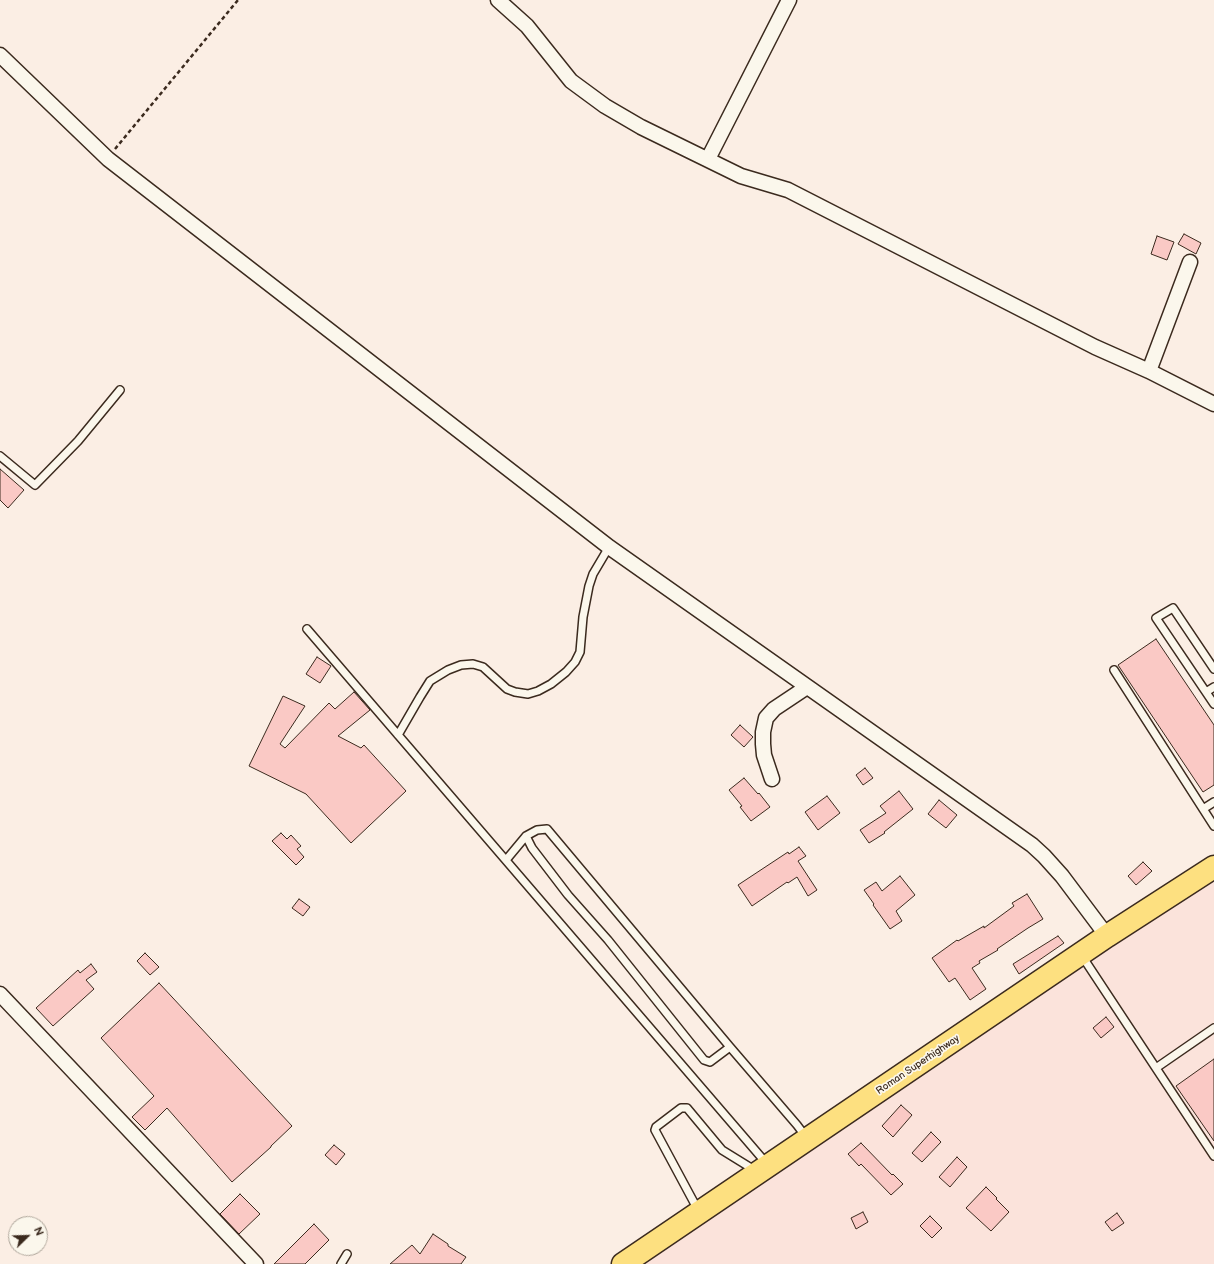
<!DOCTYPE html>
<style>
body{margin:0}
#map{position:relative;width:1214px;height:1264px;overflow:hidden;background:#fbeee4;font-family:"Balsamiq Sans",sans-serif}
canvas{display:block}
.north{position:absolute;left:8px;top:1216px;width:40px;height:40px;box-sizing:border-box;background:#fbf7ec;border:1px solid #aea59a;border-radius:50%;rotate:67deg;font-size:11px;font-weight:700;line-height:16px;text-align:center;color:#3b2a1e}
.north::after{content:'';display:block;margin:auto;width:14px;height:18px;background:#3b2a1e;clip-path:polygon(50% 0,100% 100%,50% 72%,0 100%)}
</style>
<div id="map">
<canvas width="1214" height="1264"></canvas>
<div class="north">N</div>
</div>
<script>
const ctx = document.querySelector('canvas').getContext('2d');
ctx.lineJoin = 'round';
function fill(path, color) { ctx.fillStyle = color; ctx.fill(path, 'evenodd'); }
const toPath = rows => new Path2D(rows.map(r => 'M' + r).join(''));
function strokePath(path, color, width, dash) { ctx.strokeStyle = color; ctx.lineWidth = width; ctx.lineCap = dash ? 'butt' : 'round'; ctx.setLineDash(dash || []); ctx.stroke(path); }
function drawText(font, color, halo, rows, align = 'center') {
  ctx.font = font + ' "Balsamiq Sans",sans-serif'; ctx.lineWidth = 3.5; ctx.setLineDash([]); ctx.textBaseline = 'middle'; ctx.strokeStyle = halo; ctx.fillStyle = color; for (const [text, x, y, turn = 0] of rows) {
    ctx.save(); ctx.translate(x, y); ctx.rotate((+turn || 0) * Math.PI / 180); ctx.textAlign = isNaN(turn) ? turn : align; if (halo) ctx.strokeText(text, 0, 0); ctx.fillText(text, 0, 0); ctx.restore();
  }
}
const built = toPath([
 [1214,868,1214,1264,625,1264]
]);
const building = toPath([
 [1184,234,1201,243,1196,254,1178,244,1184,234],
 [1157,236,1174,242,1167,260,1151,254,1157,236],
 [0,469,24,490,8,508,0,500,0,469],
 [1156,639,1214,725,1214,785,1203,792,1118,665,1156,639],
 [317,657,331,666,320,683,306,674,317,657],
 [354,692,370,710,338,736,361,748,364,745,406,791,351,843,306,794,249,766,283,696,305,706,280,744,285,748,329,703,335,709,354,692],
 [740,725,753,737,744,747,731,735,740,725],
 [865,768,873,778,863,785,856,775,865,768],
 [744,778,758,794,759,793,770,807,751,821,740,807,742,806,729,790,744,778],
 [899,791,913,809,884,832,885,833,869,843,860,830,886,813,880,806,899,791],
 [827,796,840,813,818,830,805,812,827,796],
 [939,800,957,815,946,828,928,814,939,800],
 [281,833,287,839,291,835,301,846,297,849,304,857,296,865,272,841,281,833],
 [799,847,806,856,798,861,817,890,808,896,797,877,788,883,787,882,752,906,738,885,788,852,789,854,799,847],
 [1143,862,1152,871,1136,885,1128,876,1143,862],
 [900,876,915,895,896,911,902,921,890,929,873,905,874,904,864,890,876,882,882,891,900,876],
 [1027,894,1043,919,1028,928,997,949,998,950,979,961,980,963,972,968,986,989,970,1000,955,978,949,982,932,958,957,940,958,941,984,926,984,928,1014,906,1012,903,1027,894],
 [299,899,310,907,303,916,292,908,299,899],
 [1058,936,1064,943,1019,974,1013,964,1058,936],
 [145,953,159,967,150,975,137,961,145,953],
 [91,964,97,972,86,980,94,989,53,1026,36,1008,78,970,80,973,91,964],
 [159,983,292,1126,271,1146,271,1147,232,1182,167,1108,145,1130,132,1117,154,1096,101,1038,159,983],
 [1106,1017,1114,1027,1101,1038,1093,1028,1106,1017],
 [1214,1059,1214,1141,1176,1086,1214,1059],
 [901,1105,912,1115,893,1137,882,1126,901,1105],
 [931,1132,941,1142,922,1162,912,1153,931,1132],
 [861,1143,892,1175,893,1174,903,1184,891,1195,861,1164,859,1166,848,1154,861,1143],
 [334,1145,345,1154,336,1165,325,1155,334,1145],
 [957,1157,967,1167,950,1187,939,1177,957,1157],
 [986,1187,997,1198,996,1199,1009,1212,991,1231,966,1208,986,1187],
 [240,1194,260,1214,239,1234,220,1214,240,1194],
 [863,1212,868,1222,856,1229,851,1218,863,1212],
 [1117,1213,1124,1223,1112,1231,1105,1222,1117,1213],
 [930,1216,942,1228,932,1238,920,1226,930,1216],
 [314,1224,329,1240,305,1264,274,1264,314,1224],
 [433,1234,448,1244,448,1246,466,1257,461,1264,390,1264,412,1245,420,1254,433,1234]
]);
const path = toPath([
 [115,149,238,0]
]);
const lane = toPath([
 [0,456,35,485,78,441,120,390],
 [307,629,767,1164],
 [1214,669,1173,608,1156,618,1214,704],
 [1114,670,1214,826],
 [1206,692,1214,687],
 [398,735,420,697,430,681,448,670,461,665,473,664,483,667,507,689,515,692,528,694,538,691,551,684,566,672,575,662,580,652,583,617,589,586,593,574,609,547],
 [1203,809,1214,802],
 [526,836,532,848,568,895,608,940,704,1060,710,1062,730,1047],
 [506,860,526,836,537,830,547,829,730,1047,797,1125,806,1137],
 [1082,956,1214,1156],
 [1156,1068,1214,1028],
 [698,1210,655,1130,656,1127,681,1108,687,1108,722,1150,756,1171],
 [341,1264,347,1254]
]);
const street = toPath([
 [498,0,527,26,571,81,605,106,641,127,741,176,788,190,1095,347,1149,371,1214,404],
 [0,55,108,159,609,547,1032,845,1044,856,1062,876,1107,936],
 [708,159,789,0],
 [1149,371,1190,262],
 [772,779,764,755,763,744,763,732,766,718,774,709,807,687],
 [0,994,256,1264]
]);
const primary = toPath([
 [623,1264,1107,936,1214,867]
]);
const streetNames = [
 ["Roman Superhighway",918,1065,-34]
];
fill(built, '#fbe3db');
fill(building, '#fac9c5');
strokePath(building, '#3b2a1e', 1);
strokePath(lane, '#3b2a1e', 10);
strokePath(street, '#3b2a1e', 17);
strokePath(primary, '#3b2a1e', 25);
strokePath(path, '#3b2a1e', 2.5, [4, 3]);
strokePath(lane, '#fbf7ec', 7);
strokePath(street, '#fbf7ec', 14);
strokePath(primary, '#fde080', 22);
drawText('10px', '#3b2a1e', '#fbf7ec', streetNames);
</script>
